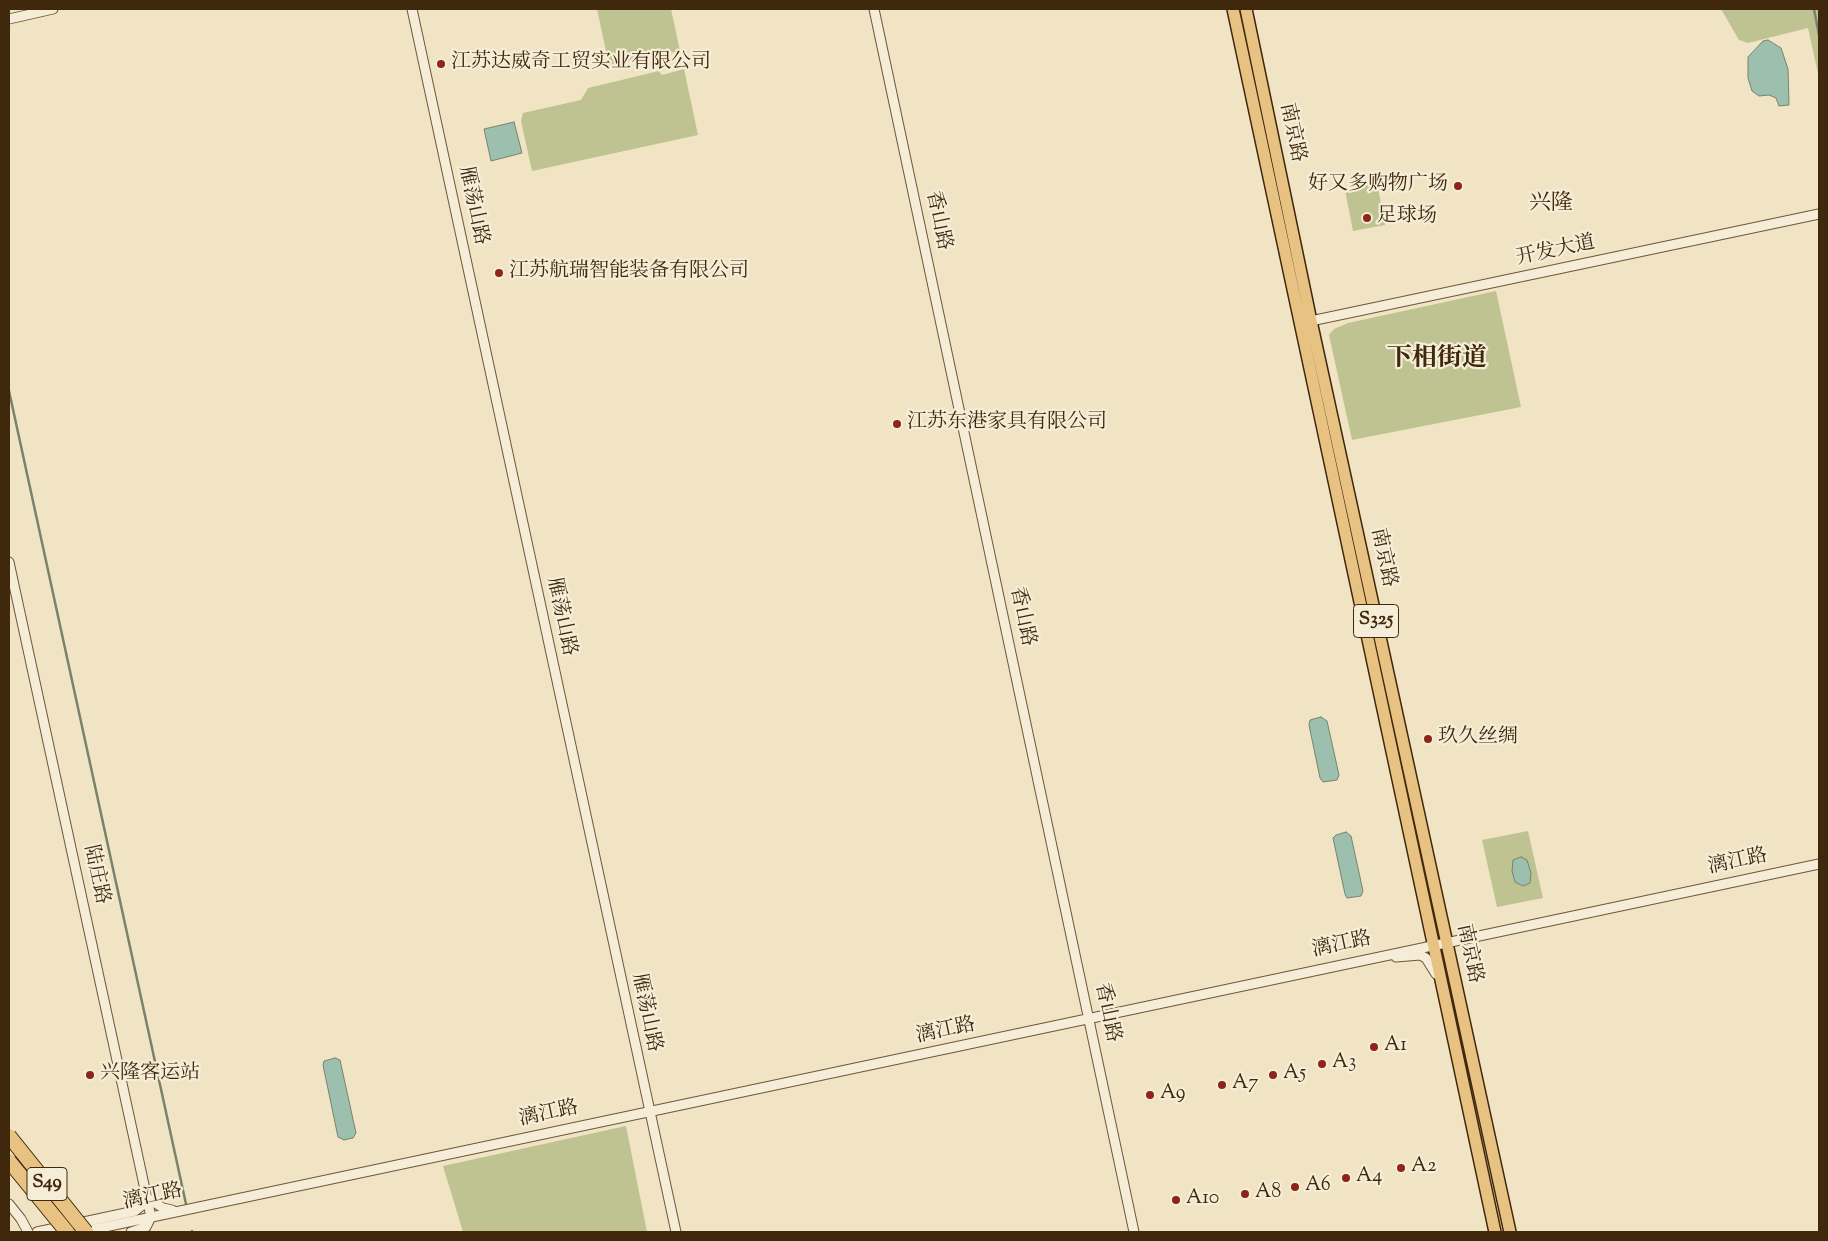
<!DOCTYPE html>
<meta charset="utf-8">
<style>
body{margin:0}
#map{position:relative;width:1828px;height:1241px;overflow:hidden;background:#f1e4c4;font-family:"Sorts Mill Goudy",serif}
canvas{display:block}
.frame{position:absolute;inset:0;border:10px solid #3f280b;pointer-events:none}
</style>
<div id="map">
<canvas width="1828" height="1241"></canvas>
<div class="frame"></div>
</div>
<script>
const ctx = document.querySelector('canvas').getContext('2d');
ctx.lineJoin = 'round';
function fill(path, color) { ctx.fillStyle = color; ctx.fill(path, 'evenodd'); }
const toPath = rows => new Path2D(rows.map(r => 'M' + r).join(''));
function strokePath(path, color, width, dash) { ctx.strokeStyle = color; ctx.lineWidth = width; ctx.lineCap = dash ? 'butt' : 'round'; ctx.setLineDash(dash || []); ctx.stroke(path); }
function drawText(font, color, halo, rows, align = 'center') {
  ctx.font = font + ' "Sorts Mill Goudy","Noto Serif SC",serif'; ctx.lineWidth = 4.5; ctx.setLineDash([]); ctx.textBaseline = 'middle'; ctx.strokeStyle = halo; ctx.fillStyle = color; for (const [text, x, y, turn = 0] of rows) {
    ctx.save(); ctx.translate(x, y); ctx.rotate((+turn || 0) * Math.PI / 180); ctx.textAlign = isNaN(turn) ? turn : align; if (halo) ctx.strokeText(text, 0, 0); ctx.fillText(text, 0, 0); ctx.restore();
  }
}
const green = toPath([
 [597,9,671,9,680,51,609,65],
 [1721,9,1819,9,1819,78,1808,28,1748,43,1739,40],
 [684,69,698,135,532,171,521,121,523,113,581,100,588,88,659,71,662,75],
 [1377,183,1385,225,1353,231,1345,190],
 [1496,291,1521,407,1352,440,1329,335,1334,329,1348,323],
 [1528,831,1543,898,1497,907,1482,840],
 [626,1126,647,1232,463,1232,443,1166]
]);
const water = toPath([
 [1768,40,1781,48,1788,69,1789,105,1779,106,1776,98,1769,95,1759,96,1752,91,1748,78,1748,57,1763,41,1768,40],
 [514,122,522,153,491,161,484,129,514,122],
 [1321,717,1327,721,1339,775,1337,780,1323,782,1320,778,1309,725,1310,720,1321,717],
 [1346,832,1351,836,1363,891,1361,896,1347,898,1345,894,1333,838,1336,835,1346,832],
 [1521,857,1527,860,1531,873,1530,883,1523,886,1515,882,1512,871,1513,860,1521,857],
 [335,1058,340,1060,356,1133,353,1138,344,1140,338,1137,323,1065,324,1061,335,1058]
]);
const stream = toPath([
 [1814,9,1819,35],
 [9,391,186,1204],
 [192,1231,192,1232]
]);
const minor = toPath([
 [412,9,676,1232],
 [874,9,1134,1232],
 [9,19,53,9],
 [1306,322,1819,214],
 [9,562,151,1217,146,1227,131,1232],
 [1396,957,1420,955,1426,958,1436,974],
 [146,1197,163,1208,172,1210],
 [9,1204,21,1219,28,1232],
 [37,1232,135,1211,144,1204,146,1197],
 [81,1232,1819,864]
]);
const major = toPath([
 [1233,9,1495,1232],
 [1246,9,1311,321,1510,1232]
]);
const highwayBridge = toPath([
 [9,1136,86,1232],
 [9,1161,67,1232]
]);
const markers = [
 [441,64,5,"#8f2418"],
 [1458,186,5,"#8f2418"],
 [1367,218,5,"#8f2418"],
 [499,273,5,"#8f2418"],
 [897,424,5,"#8f2418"],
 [1428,739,5,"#8f2418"],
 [1374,1047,5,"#8f2418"],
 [1322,1064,5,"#8f2418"],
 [90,1075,5,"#8f2418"],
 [1273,1075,5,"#8f2418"],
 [1222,1085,5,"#8f2418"],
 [1150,1095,5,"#8f2418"],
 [1401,1168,5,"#8f2418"],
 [1346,1178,5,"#8f2418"],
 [1295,1187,5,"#8f2418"],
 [1245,1194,5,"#8f2418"],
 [1176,1200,5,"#8f2418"]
];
const shields = [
 [1376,621,45],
 [47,1184,40]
];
const shieldNames = [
 ["S325",1376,621],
 ["S49",47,1184]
];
const poiNames = [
 ["江苏达威奇工贸实业有限公司",451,64],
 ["好又多购物广场",1448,186,"right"],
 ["足球场",1377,218],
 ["江苏航瑞智能装备有限公司",509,273],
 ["江苏东港家具有限公司",907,424],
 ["玖久丝绸",1438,739],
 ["A1",1384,1047],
 ["A3",1332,1064],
 ["兴隆客运站",100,1075],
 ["A5",1283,1075],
 ["A7",1232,1085],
 ["A9",1160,1095],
 ["A2",1411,1168],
 ["A4",1356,1178],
 ["A6",1305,1187],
 ["A8",1255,1194],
 ["A10",1186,1200]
];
const streetNames = [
 ["南京路",1291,133,78],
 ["雁荡山路",472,206,78],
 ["香山路",937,221,78],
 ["开发大道",1556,252,-12],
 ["南京路",1382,558,78],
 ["雁荡山路",560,617,78],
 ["香山路",1021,617,78],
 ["漓江路",1738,863,-12],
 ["陆庄路",95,875,78],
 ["漓江路",1342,946,-12],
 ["南京路",1468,954,78],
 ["雁荡山路",645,1013,78],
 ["香山路",1106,1013,78],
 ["漓江路",946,1032,-12],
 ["漓江路",549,1115,-12],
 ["漓江路",153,1198,-12]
];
const quarterNames = [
 ["兴隆",1551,205]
];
const districtNames = [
 ["下相街道",1437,361]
];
fill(green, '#bec391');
fill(water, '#9cbfae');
strokePath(water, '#77836d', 1);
strokePath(stream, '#77836d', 2.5);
strokePath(minor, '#6c5739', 11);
strokePath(major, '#3f280b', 14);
strokePath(minor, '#f6edd9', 9);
strokePath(major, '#e8c282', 11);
strokePath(highwayBridge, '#3f280b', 16, []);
strokePath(highwayBridge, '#e8c282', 14);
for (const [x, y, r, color] of markers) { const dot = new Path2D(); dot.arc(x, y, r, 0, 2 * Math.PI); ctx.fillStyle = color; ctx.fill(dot); strokePath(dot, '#f6edd9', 2); }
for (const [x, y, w] of shields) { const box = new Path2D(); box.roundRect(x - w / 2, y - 16.5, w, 33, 4); ctx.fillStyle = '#f6edd9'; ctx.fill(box); strokePath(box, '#3f280b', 1); }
drawText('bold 19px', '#3f280b', null, shieldNames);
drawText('20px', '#3f280b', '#f6edd9', poiNames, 'left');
drawText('20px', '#3f280b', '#f6edd9', streetNames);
drawText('22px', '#3f280b', '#f6edd9', quarterNames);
drawText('bold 25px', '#3f280b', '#f6edd9', districtNames);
</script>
